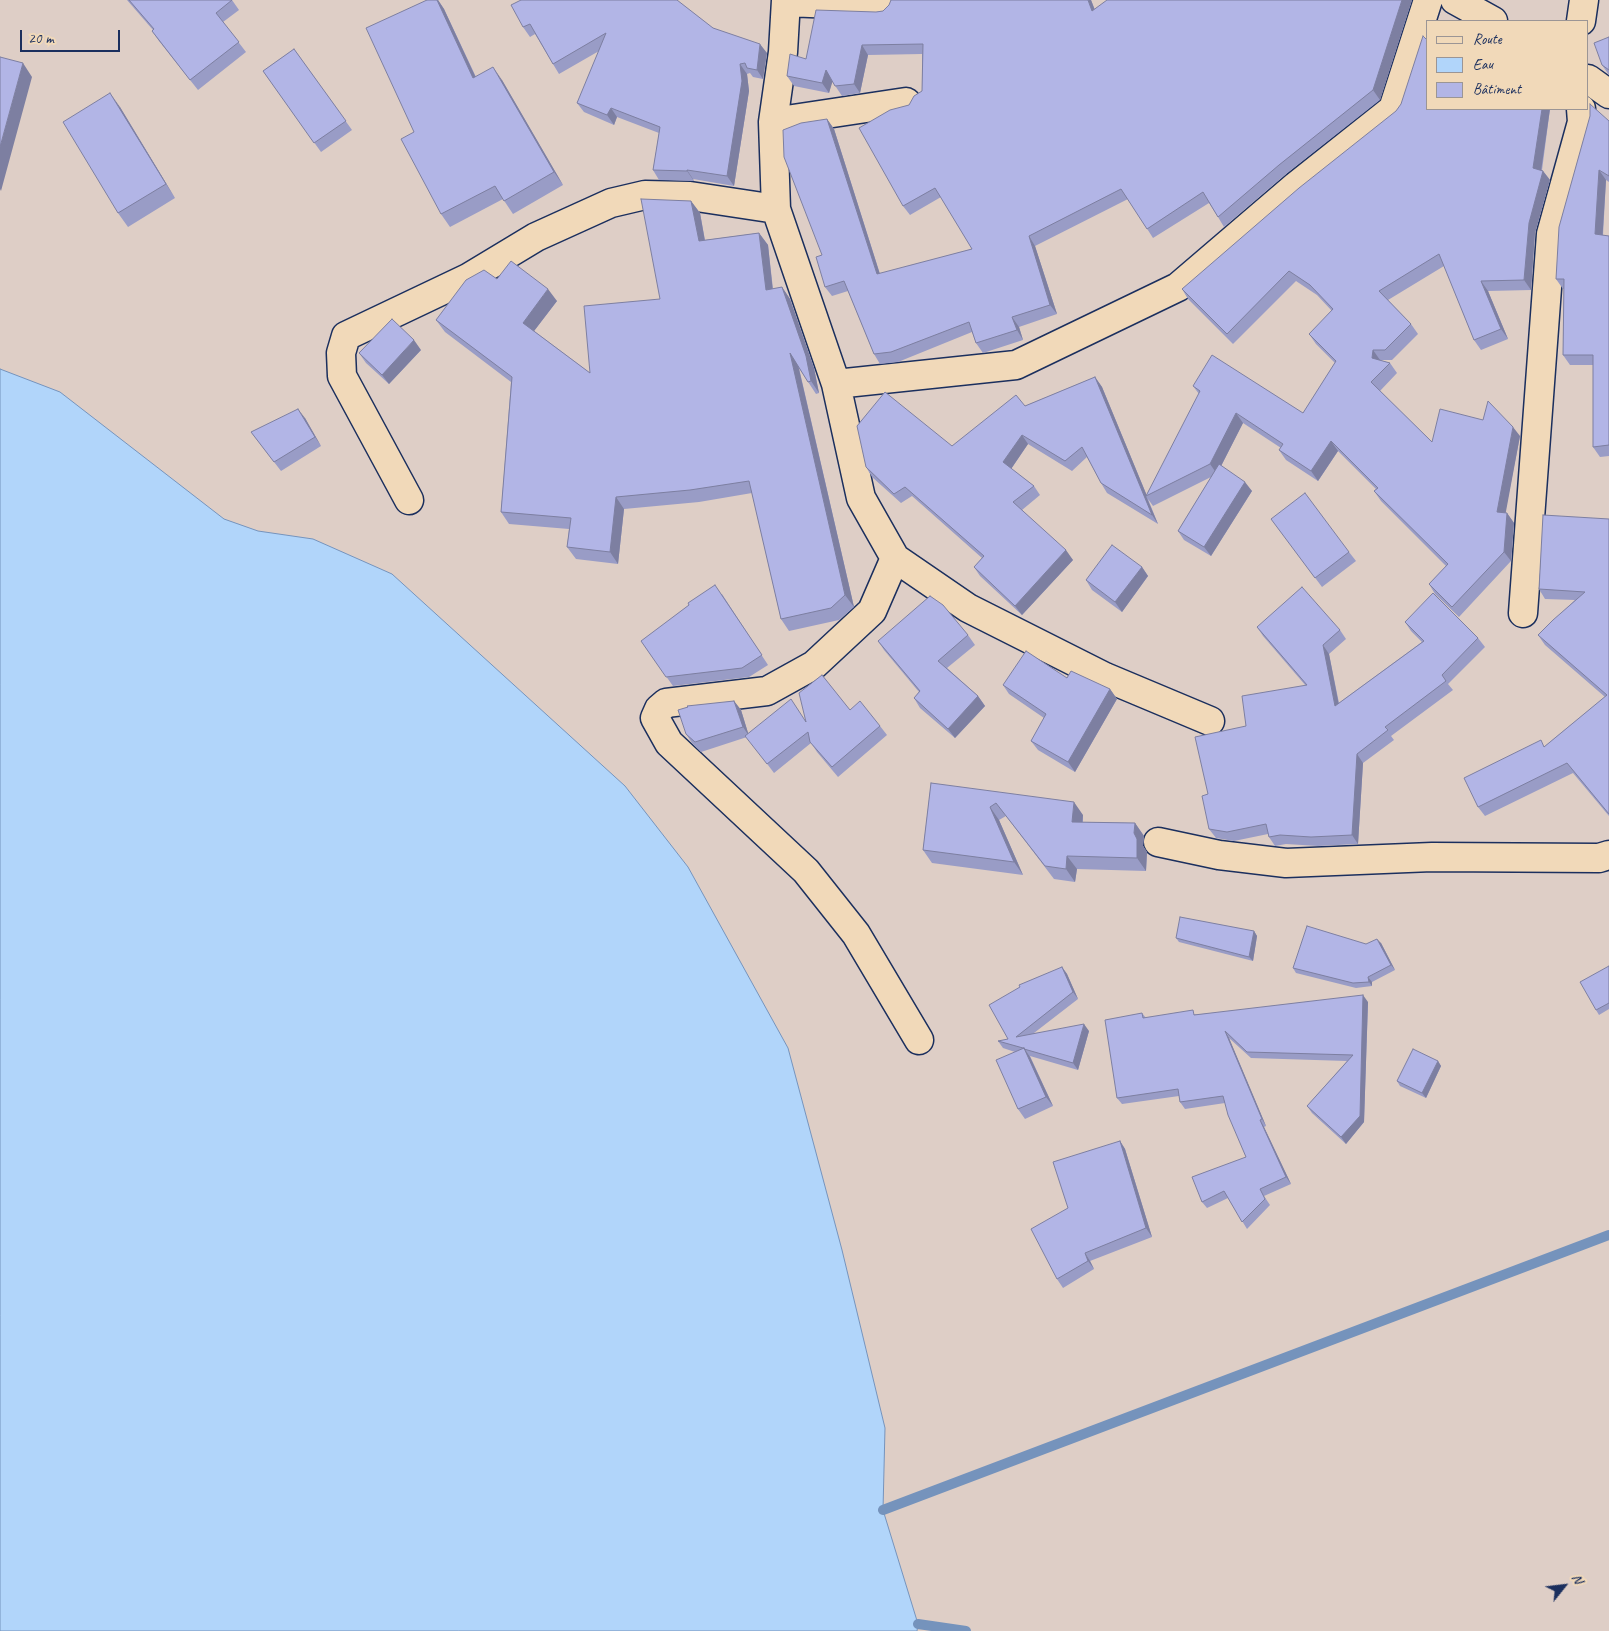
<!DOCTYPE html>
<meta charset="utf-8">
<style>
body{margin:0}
#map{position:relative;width:1609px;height:1631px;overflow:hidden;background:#decec6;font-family:Caveat,sans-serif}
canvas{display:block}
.legend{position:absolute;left:1426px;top:20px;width:162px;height:90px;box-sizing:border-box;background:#f1d9b9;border:1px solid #9b9595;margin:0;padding:6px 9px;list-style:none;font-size:15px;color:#1b2f5e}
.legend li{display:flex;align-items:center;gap:10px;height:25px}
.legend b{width:25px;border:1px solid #9b9595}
.north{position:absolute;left:1539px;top:1561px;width:50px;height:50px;-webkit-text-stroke:4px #f1d9b9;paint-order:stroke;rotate:61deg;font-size:14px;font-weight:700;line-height:20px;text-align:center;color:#1b2f5e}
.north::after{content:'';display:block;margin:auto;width:18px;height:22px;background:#1b2f5e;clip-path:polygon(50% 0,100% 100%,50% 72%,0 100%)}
.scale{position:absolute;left:20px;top:30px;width:100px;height:22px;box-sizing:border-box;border:2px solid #1b2f5e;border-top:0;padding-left:6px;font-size:15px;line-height:18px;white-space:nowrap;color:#1b2f5e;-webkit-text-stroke:4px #f1d9b9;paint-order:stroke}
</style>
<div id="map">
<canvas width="1609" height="1631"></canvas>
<ul class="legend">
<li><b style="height:6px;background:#f1d9b9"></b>Route</li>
<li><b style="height:14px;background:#b1d5fa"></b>Eau</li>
<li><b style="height:14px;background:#b2b5e6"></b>Bâtiment</li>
</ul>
<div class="north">N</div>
<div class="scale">20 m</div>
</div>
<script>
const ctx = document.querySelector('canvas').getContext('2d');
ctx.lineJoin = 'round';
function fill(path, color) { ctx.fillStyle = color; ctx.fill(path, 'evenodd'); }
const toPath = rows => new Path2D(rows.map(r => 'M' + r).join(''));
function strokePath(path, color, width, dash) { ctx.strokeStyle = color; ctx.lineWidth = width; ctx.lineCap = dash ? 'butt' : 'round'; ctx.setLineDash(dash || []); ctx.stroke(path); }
const water = toPath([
 [0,369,60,392,224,519,258,531,313,539,392,574,625,786,688,867,788,1048,842,1250,885,1428,883,1510,918,1624,917,1631,0,1631,0,369]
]);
const stream = toPath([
 [883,1510,1609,1235],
 [918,1624,966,1631]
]);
const minor = toPath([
 [786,0,783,52,773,122,776,209,836,384,861,498,895,558,872,611,814,665,767,691,666,703,659,709,655,718,669,743,806,871,856,934,919,1040],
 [1455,0,1493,21],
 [786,2,883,6],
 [1581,21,1584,0],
 [1588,79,1609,94],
 [773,122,906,102],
 [836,384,1016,365,1178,287,1296,186,1393,109,1428,0],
 [409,500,342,376,341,353,346,336,468,278,536,237,611,203,645,195,690,196,776,209],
 [895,558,968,608,1105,677,1210,721],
 [1523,613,1551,234,1582,122,1581,109],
 [1158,842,1219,855,1286,863,1432,857,1599,858,1609,855]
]);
const wall = toPath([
 [127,0,232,0,239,10,223,22,246,52,198,90,159,41,152,31,153,30],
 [427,0,438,0,444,9,476,77,502,80,563,185,513,214,503,199,450,227,441,214],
 [521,0,713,28,767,53,763,79,753,77,750,73,747,74,749,91,734,186,693,179,694,181,659,180,653,170,659,133,617,117,614,125,584,112,577,103,599,51,559,74,535,34,530,37,523,27],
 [1091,0,1095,10,1412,0,1380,100,1286,174,1224,227,1218,217,1209,203,1153,238,1128,199,1035,246,1057,314,1019,327,1023,340,983,353,976,343,972,332,898,362,880,364,874,354,848,291,832,296,825,287,822,255,827,119,834,129,880,274,972,249,941,197,910,215,903,206,909,105,922,91,922,54,868,55,860,93,842,96,832,81,829,93,794,86,787,76,806,59,876,12,883,11,889,5],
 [1609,37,1609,75,1602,65],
 [294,49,352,130,321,152,263,71],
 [120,107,175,198,128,227,118,213],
 [1428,109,1550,109,1542,170,1543,171,1550,180,1535,233,1531,290,1488,291,1508,339,1481,350,1474,340,1444,266,1388,300,1411,324,1418,334,1392,360,1380,360,1390,363,1397,373,1380,391,1432,442,1520,436,1505,513,1507,513,1514,523,1511,561,1459,617,1435,594,1429,584,1446,566,1381,501,1374,491,1376,489,1338,451,1318,481,1286,460,1279,450,1281,448,1243,423,1221,466,1252,491,1211,556,1184,540,1178,531,1211,477,1153,506,1148,499,1158,524,1107,493,1101,483,1087,457,1072,471,1028,444,1011,469,1034,486,1040,495,1022,510,1073,560,1022,615,980,576,974,567,982,558,912,496,901,503,872,477,866,467,952,446,1025,406,1095,377,1102,387,1147,496,1199,394,1193,386,1303,413,1335,363,1316,344,1309,334,1332,311,1317,295,1296,281,1233,344,1188,299,1182,289],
 [1609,121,1609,182,1606,180,1603,235,1609,236,1609,456,1600,457,1593,447,1593,365,1570,365,1563,355,1564,289,1563,289,1556,279],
 [691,201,700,213,705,240,759,233,768,245,773,289,782,287,790,299,814,368,819,393,816,394,799,368,854,607,839,620,789,631,781,619,752,493,699,502,624,509,618,564,576,559,567,547,569,529,509,524,501,512,511,382,445,332,436,320,497,279,557,301,534,331,590,373,660,299],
 [421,350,389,384,366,363,359,353],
 [305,418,321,446,281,471,251,432],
 [1609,519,1609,816,1573,773,1485,816,1478,807,1545,746,1605,697,1545,645,1538,635,1575,600,1545,599,1539,589],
 [1278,528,1349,552,1356,561,1322,587],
 [1142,567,1148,576,1122,612,1092,590,1086,580],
 [722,594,768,665,749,677,673,686,641,641],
 [1405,622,1478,638,1485,647,1448,684,1453,690,1391,736,1394,740,1363,763,1358,844,1318,846,1286,844,1275,846,1269,837,1268,834,1234,841,1216,838,1209,829,1208,794,1246,726,1306,686,1263,636,1257,627,1340,630,1346,639,1329,654,1339,703,1422,642,1411,631],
 [968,635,975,645,947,668,978,696,985,706,955,738,920,708,914,698,919,692,884,650,878,641],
 [1067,678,1110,689,1117,699,1075,772,1038,750,1031,741,1044,718,1009,694,1003,685],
 [734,701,741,710,748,733,806,721,850,710,880,726,887,735,838,777,817,752,811,743,774,773,747,737,701,752,692,743,686,734],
 [931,783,1083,815,1083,822,1135,823,1144,836,1143,846,1147,852,1146,871,1077,869,1075,882,1054,879,1006,816,999,820,1023,875,932,863,923,850],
 [1254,931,1257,936,1253,961,1179,942,1176,938],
 [1381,943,1395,970,1372,982,1372,986,1356,988,1296,973,1293,968,1366,944],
 [1609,966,1609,1009,1599,1015,1596,1010],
 [1062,967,1067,974,1078,999,1034,1033,1089,1031,1078,1070,1030,1056,1053,1106,1025,1119,1018,1109,1015,1052,1003,1048,998,1041,1008,1039],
 [1368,1002,1364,1122,1346,1144,1312,1113,1307,1106,1347,1061,1251,1058,1229,1038,1266,1126,1264,1127,1291,1184,1264,1196,1270,1205,1247,1229,1228,1198,1207,1208,1202,1202,1246,1157,1225,1103,1185,1109,1180,1102,1179,1096,1122,1104,1117,1098,1142,1013,1146,1018],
 [1438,1061,1441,1066,1426,1098,1400,1086,1397,1081],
 [1120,1141,1125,1149,1152,1237,1090,1261,1094,1269,1063,1288,1057,1279,1068,1208]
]);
const shadedWall = toPath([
 [437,0,438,0,444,9,482,91,473,78],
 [1088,0,1091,0,1099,21,1092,11],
 [1402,0,1412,0,1380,100,1373,90],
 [760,44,767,53,763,79,757,70],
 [862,45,868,55,860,93,854,84],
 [23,63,32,77,1,191,0,189,0,147],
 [740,64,747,74,749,91,734,186,727,176],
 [493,67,502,80,563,185,554,172],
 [826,70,833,80,829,93,822,83],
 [110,93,120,107,175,198,166,184],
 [611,108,617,117,614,125,607,115],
 [1542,109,1550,109,1540,178,1533,168],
 [827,119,834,129,883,284,877,274],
 [687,170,693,179,694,181,687,171],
 [1599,170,1606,180,1602,244,1595,234],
 [1543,171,1550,180,1535,233,1531,290,1524,280,1529,223],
 [691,201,700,213,707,253,699,241],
 [759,233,768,245,774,302,766,290],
 [1029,236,1035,246,1057,314,1050,305],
 [1481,281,1488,291,1508,339,1501,329],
 [782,287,790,299,814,368,819,393,811,381],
 [548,289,557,301,531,335,523,323],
 [1012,317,1019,327,1023,340,1017,330],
 [414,340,421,350,389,384,382,375],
 [1373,350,1380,360,1378,368,1372,358],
 [790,353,798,365,854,607,845,595],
 [1095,377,1102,387,1147,496,1146,496,1158,524,1152,515],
 [298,409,305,418,321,446,315,437],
 [1236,413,1243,423,1217,474,1210,464],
 [1513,427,1520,436,1504,522,1497,512],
 [1022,435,1028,444,1009,472,1003,462],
 [1331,441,1338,451,1318,481,1311,471],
 [1245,482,1252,491,1211,556,1204,547],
 [616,497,624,509,618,564,610,552],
 [1507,513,1514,523,1511,561,1504,552],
 [1066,550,1073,560,1022,615,1015,606],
 [1142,567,1148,576,1122,612,1115,602],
 [1323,645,1329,654,1341,716,1335,706],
 [1110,689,1117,699,1075,772,1068,762],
 [978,696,985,706,955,738,948,729],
 [734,701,741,710,749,736,743,727],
 [1357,754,1363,763,1358,844,1352,835],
 [1074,802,1083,815,1081,835,1072,822],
 [990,807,999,820,1023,875,1014,862],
 [1135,823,1144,836,1143,846,1147,852,1146,871,1137,858,1134,833],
 [1067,856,1077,869,1075,882,1066,869],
 [1254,931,1257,936,1253,961,1249,957],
 [1377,939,1381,943,1395,970,1391,965],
 [1062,967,1067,974,1078,999,1073,992],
 [1368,977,1372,982,1372,986,1369,982],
 [1363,995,1368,1002,1364,1122,1346,1144,1341,1137],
 [1084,1024,1089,1031,1078,1070,1073,1063],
 [1225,1031,1229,1038,1266,1126,1262,1119],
 [1024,1048,1030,1057,1053,1106,1046,1097],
 [1438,1061,1441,1066,1426,1098,1422,1093],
 [1260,1120,1264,1127,1291,1184,1286,1177],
 [1120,1141,1125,1149,1152,1237,1146,1228],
 [1085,1253,1090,1261,1094,1269,1088,1261]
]);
const building = toPath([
 [129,0,232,0,216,13,239,42,190,80,152,31,154,29,129,0],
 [427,0,437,0,473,78,493,67,554,172,504,201,495,186,441,214,401,139,414,132,366,28,427,0],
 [521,0,677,0,713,28,760,44,757,70,747,68,745,63,740,64,742,81,727,176,687,170,687,171,653,170,660,127,611,108,607,115,577,103,606,33,553,64,530,24,523,27,511,5,521,0],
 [891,0,1088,0,1092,11,1107,0,1402,0,1373,90,1279,165,1218,217,1203,192,1147,229,1121,189,1029,236,1050,305,1012,317,1017,330,976,343,969,322,891,352,874,354,844,281,825,287,816,257,822,255,784,157,783,130,801,123,827,119,877,274,972,249,935,188,903,206,859,128,890,110,909,105,914,96,922,91,923,44,862,45,854,84,835,86,826,70,822,83,787,76,790,54,806,59,816,10,876,12,883,11,889,5,891,0],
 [1423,36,1428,41,1428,109,1542,109,1533,168,1543,171,1529,223,1524,280,1481,281,1501,329,1474,340,1439,254,1379,291,1411,324,1385,350,1373,350,1372,358,1390,363,1371,382,1432,442,1440,409,1483,420,1488,401,1513,427,1497,512,1507,513,1504,552,1452,607,1429,584,1448,564,1374,491,1378,488,1331,441,1311,471,1279,450,1283,444,1236,413,1210,464,1146,496,1200,391,1193,386,1212,355,1303,413,1336,361,1309,334,1333,309,1310,285,1289,271,1227,334,1182,289,1299,188,1396,111,1401,104,1423,36],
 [1609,37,1609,70,1602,65,1594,43,1609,37],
 [294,49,346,121,314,143,263,71,294,49],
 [0,57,23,63,0,147,0,57],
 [110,93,166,184,118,213,63,122,110,93],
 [1590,104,1609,121,1609,176,1599,170,1595,234,1609,236,1609,445,1593,447,1593,355,1563,355,1564,279,1556,279,1559,227,1590,116,1590,104],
 [641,199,691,201,699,241,759,233,766,290,782,287,806,356,811,381,808,382,790,353,845,595,831,608,781,619,749,481,690,490,616,497,610,552,567,547,571,518,501,512,512,377,436,320,466,280,484,270,497,279,511,261,548,289,523,323,590,373,584,306,660,299,641,199],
 [392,319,414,340,382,375,359,353,392,319],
 [1095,377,1152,515,1101,483,1082,447,1065,461,1022,435,1003,462,1034,486,1013,502,1066,550,1015,606,974,567,984,556,905,487,894,494,866,467,857,426,885,392,952,446,1016,395,1025,406,1095,377],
 [298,409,315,437,274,462,251,432,298,409],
 [1219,464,1245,482,1204,547,1178,531,1219,464],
 [1305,493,1349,552,1315,578,1271,519,1305,493],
 [1543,515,1609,519,1609,814,1567,763,1478,807,1464,778,1541,740,1544,747,1607,695,1538,635,1553,620,1585,592,1539,589,1543,515],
 [1112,545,1142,567,1115,602,1086,580,1112,545],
 [715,585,762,655,742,668,666,677,641,641,689,605,688,603,715,585],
 [1302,587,1340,630,1323,645,1335,706,1424,641,1405,622,1433,593,1478,638,1442,675,1446,681,1385,727,1388,730,1357,754,1352,835,1311,837,1280,835,1269,837,1266,824,1227,832,1209,829,1202,796,1208,794,1195,737,1246,726,1242,696,1307,685,1257,627,1302,587],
 [930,596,943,605,968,635,938,661,978,696,948,729,914,698,920,691,878,641,930,596],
 [1026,651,1067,678,1071,671,1110,689,1068,762,1031,741,1046,714,1003,685,1026,651],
 [822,675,850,710,860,701,880,726,832,767,810,742,808,732,767,764,745,736,791,699,806,722,799,693,822,675],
 [734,701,743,727,695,742,686,734,678,710,688,707,687,706,734,701],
 [931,783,1074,802,1072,822,1135,823,1134,833,1137,839,1137,858,1067,856,1066,869,1045,866,996,803,990,807,1014,862,923,850,931,783],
 [1180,917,1254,931,1249,957,1176,938,1180,917],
 [1307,926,1366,944,1377,939,1391,965,1368,977,1369,982,1353,983,1293,968,1307,926],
 [1609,966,1609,1003,1596,1010,1580,982,1609,966],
 [1062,967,1073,992,1016,1037,1084,1024,1073,1063,1024,1049,1024,1048,1023,1048,998,1041,1008,1039,989,1005,1020,987,1019,985,1062,967],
 [1363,995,1360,1116,1341,1137,1307,1106,1353,1055,1247,1052,1225,1031,1262,1119,1260,1120,1286,1177,1260,1189,1265,1199,1242,1222,1224,1191,1202,1202,1192,1177,1246,1157,1228,1115,1223,1096,1180,1102,1178,1089,1117,1098,1105,1020,1142,1013,1143,1018,1193,1010,1194,1015,1363,995],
 [1024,1048,1046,1097,1018,1109,996,1060,1024,1048],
 [1413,1049,1438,1061,1422,1093,1397,1081,1413,1049],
 [1120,1141,1146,1228,1085,1253,1088,1261,1057,1279,1031,1229,1068,1208,1053,1162,1120,1141]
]);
fill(water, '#b1d5fa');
strokePath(water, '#7593bc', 1);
strokePath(stream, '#7593bc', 10);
strokePath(minor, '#1b2f5e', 31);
strokePath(minor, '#f1d9b9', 28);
fill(wall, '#999cc6');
fill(shadedWall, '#7d7fa1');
fill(building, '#b2b5e6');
strokePath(building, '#7d7fa1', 1);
</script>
